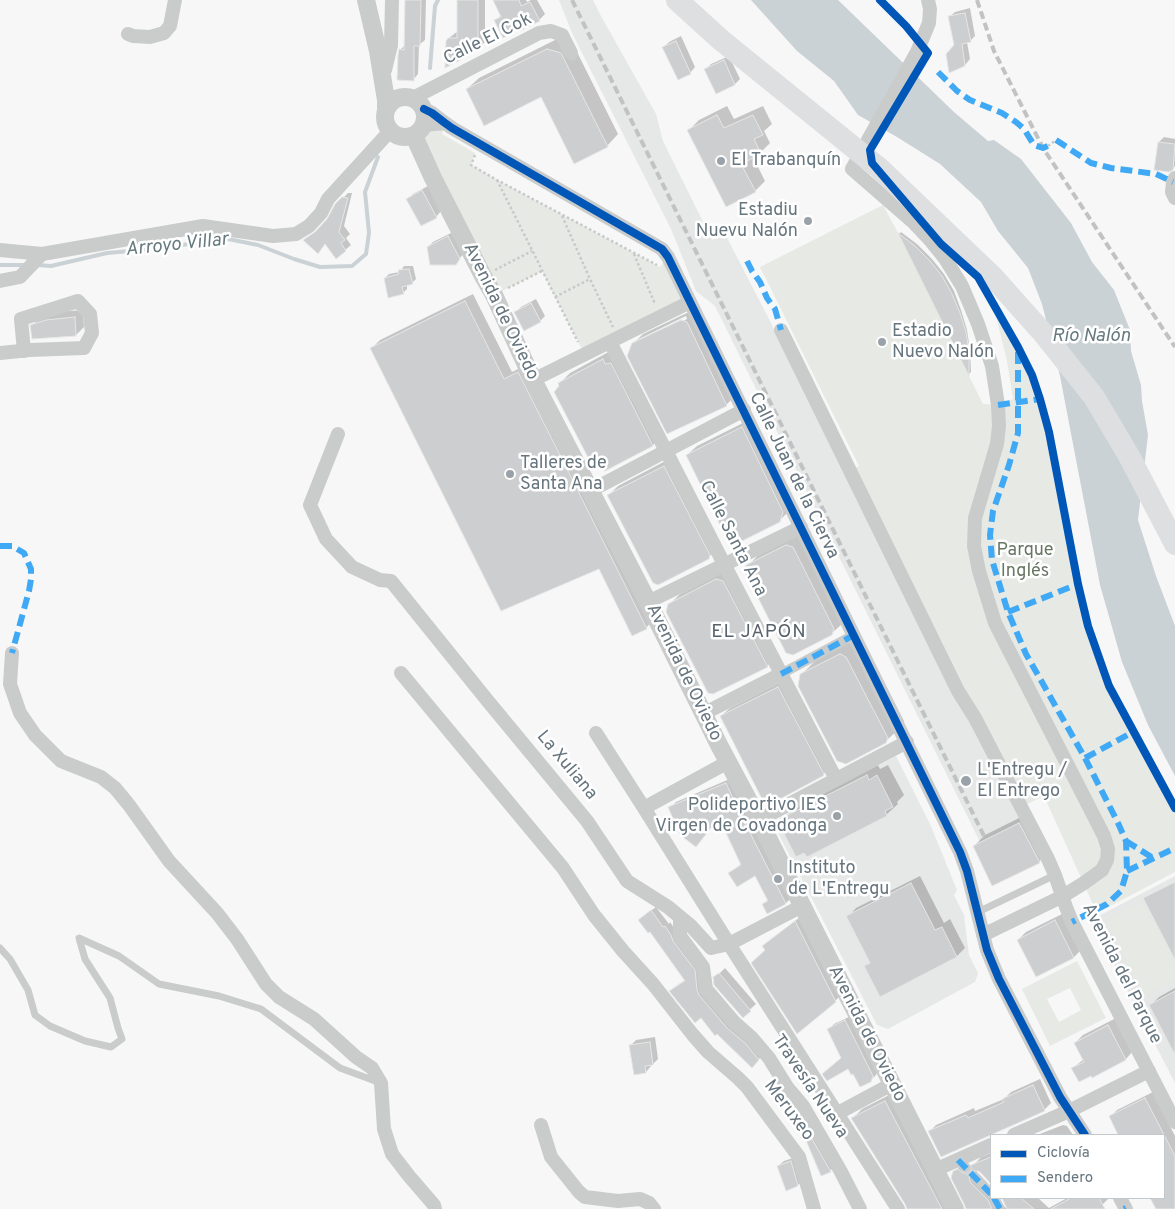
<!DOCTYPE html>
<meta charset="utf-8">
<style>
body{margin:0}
#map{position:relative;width:1175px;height:1209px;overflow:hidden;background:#f7f7f7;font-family:Overpass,sans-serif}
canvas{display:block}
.legend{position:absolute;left:990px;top:1134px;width:175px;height:65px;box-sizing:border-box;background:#fff;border:1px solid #c2c8cb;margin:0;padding:6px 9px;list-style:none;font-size:15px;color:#66757e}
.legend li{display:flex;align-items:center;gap:10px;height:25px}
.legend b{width:25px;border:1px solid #c2c8cb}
</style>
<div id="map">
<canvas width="1175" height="1209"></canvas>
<ul class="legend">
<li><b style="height:6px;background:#0057b8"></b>Ciclovía</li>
<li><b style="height:6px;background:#3fa9f5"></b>Sendero</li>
</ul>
</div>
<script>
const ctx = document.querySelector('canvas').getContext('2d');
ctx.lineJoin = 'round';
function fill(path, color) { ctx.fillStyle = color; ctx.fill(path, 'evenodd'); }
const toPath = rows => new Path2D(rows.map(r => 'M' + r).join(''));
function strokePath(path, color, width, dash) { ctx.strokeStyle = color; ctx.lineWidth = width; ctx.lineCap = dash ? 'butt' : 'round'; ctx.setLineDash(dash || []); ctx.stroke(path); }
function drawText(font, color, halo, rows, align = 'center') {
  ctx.font = font + ' Overpass,sans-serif'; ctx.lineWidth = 5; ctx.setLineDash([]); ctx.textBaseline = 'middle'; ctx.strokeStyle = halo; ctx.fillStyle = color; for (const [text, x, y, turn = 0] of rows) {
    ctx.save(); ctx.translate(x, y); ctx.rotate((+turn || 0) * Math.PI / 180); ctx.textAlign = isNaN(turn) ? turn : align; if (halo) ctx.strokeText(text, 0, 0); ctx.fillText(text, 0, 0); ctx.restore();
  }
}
const built = toPath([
 [559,0,593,0,601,16,656,114,663,141,712,240,725,234,769,319,953,695,971,721,1021,822,980,842,715,306,696,291,671,229,572,33],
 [896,756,930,824,957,890,954,895,964,915,969,955,978,973,975,982,888,1029,877,1025,776,829,780,817],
 [1175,876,1175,1083,1091,920]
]);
const green = toPath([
 [445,123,442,134,475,153,471,165,497,180,660,267,668,257,690,302,585,355,542,271,494,295,420,132,424,125],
 [883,205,898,233,915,246,942,276,952,294,960,313,969,352,969,376,983,404,998,405,1013,399,1007,361,992,300,1032,375,1040,399,1049,432,1078,584,1088,626,1109,686,1175,808,1175,872,1097,913,1044,796,1021,807,850,471,859,466,760,267],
 [1143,903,1175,964,1175,980,1144,996,1106,922],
 [1077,961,1106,1018,1050,1046,1022,989],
 [1070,988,1081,1010,1059,1022,1047,999]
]);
const water = toPath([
 [751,0,838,0,954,112,988,141,994,140,1021,159,1071,223,1092,262,1114,290,1130,330,1131,351,1141,385,1142,401,1148,435,1138,520,1156,576,1175,626,1175,776,1148,725,1122,662,1100,585,1060,376,1042,304,1028,268,998,231,981,202,940,164,897,137,858,115,834,81,797,51]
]);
const shadow = toPath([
 [407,0,426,0,425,40,419,45,418,74,413,80,400,50,405,45],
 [459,0,485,0,485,42,478,49,474,49,469,54,449,38,458,31],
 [495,0,526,0,527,2,531,0,537,0,545,14,539,20,521,29,496,21,501,15],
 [970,8,975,36,970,41,967,42,970,59,965,65,955,45,949,17,955,12],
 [681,36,695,67,690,73,664,47,669,42],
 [559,38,572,42,618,134,607,146,574,162,541,96,467,89,479,78],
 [729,56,740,79,735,84,706,69,711,64],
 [727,106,734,119,763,106,772,124,764,131,770,143,760,153,753,157,765,181,755,191,689,130,699,120],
 [1164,137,1175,139,1175,166,1173,169,1159,142],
 [428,186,441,211,436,217,408,199,413,194],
 [348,193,352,193,344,226,350,234,346,238,351,245,337,257,326,243,318,252,305,240,310,235,321,228,328,220,336,205],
 [453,232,464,253,455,264,428,247,433,242],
 [901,232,917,244,932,259,944,274,954,291,961,310,967,330,970,350,971,372,969,374,899,234],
 [404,266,413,266,416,279,412,283,407,285,407,289,403,293,385,278,389,274,400,272],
 [473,294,512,372,526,365,654,619,646,628,599,567,371,349,380,340],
 [536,299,545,316,540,321,516,312,521,307],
 [83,310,84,327,76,335,32,326,40,317,56,312],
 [691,311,736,395,726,405,633,344,643,334],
 [686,316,687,319,639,342,639,339],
 [614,349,664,433,653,445,605,469,559,384,570,373],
 [751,419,789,511,779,521,687,455,697,446],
 [673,457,718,548,708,558,609,495,618,486],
 [798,535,843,623,831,634,748,566,759,554],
 [727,570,777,656,767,666,670,604,680,594],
 [857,638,863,640,904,721,903,725,885,742,801,675,818,658],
 [786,679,831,767,822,775,721,716,730,708],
 [878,765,880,769,888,765,904,795,897,802,898,804,886,815,807,856,781,826,788,819,787,816,798,805],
 [732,778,792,897,786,903,768,912,764,904,768,899,755,874,730,873,742,863,719,817,670,808,676,802],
 [1031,812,1050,850,1039,862,993,884,974,846,985,835],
 [920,876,944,923,950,919,965,948,957,956,881,995,866,967,871,962,848,917,856,908],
 [656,907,669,924,670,922,699,965,702,985,763,1055,752,1066,701,1016,671,991,676,986,685,980,645,915],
 [1064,913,1082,949,1074,957,1036,976,1018,940,1026,932],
 [803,915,843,993,835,1001,771,939],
 [725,968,756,1004,743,1016,715,978],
 [1175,988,1175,1052,1151,1005,1159,997],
 [851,1016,878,1070,876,1075,870,1081,849,1067,842,1058,828,1030,834,1024],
 [1116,1018,1133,1051,1126,1059,1092,1076,1073,1068,1084,1059,1075,1043,1083,1035],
 [655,1037,658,1059,653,1064,651,1064,651,1066,646,1072,631,1045,636,1040],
 [1040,1079,1051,1103,1044,1110,929,1132,936,1125,974,1108,975,1111,1004,1099,1011,1092],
 [895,1092,957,1209,908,1209,907,1204,852,1119,862,1109],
 [1153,1092,1175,1136,1175,1209,1157,1209,1151,1198,1164,1198,1164,1135,1120,1135,1110,1117,1117,1110],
 [800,1107,835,1165,830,1171,795,1112],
 [1063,1125,1067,1126,1073,1135,1037,1135],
 [991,1153,991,1182,981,1172,977,1169,977,1172,991,1189,1004,1207,1008,1208,1003,1198,1038,1198,1049,1208,1067,1198,1109,1198,1098,1209,966,1209,954,1172,963,1164,966,1162,971,1166,973,1166,981,1157],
 [796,1157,803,1180,798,1185,778,1166,784,1161]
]);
const stream = toPath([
 [430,68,435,6,438,0],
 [0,265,28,265],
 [37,265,51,266,107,253,142,250,228,239,258,245,294,259,320,267,352,266,366,254,369,233,365,192,378,157]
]);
const building = toPath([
 [405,0,421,0,420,46,414,46,414,81,397,80,398,55,399,49,404,50,405,0],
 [457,0,478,0,478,50,469,50,470,55,445,68,446,41,448,38,457,38,457,0],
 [493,0,519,0,521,6,530,2,540,21,520,31,520,29,503,38,494,20,501,17,493,0],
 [965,13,971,42,962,44,965,66,949,73,946,54,954,45,948,16,965,13],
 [676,41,691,74,678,80,662,47,676,41],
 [547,49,561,53,608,147,574,164,541,97,484,126,466,89,547,49],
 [724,60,735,85,716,94,704,69,724,60],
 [717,115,724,128,753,115,763,135,754,139,761,154,741,164,756,192,726,207,687,130,717,115],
 [1158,142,1175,144,1173,170,1169,172,1154,170,1158,142],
 [422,190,437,218,421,226,406,199,422,190],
 [342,197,348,198,339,232,345,240,341,243,346,251,336,259,325,244,318,254,303,240,315,232,327,219,335,204,342,197],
 [898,233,915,246,930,261,942,276,952,294,960,313,966,332,969,352,969,376,898,233],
 [448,236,460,259,456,265,430,265,427,247,448,236],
 [409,269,413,284,402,287,404,294,388,298,384,278,399,274,398,270,409,269],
 [465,301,504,379,518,372,560,455,647,629,632,636,599,569,501,611,370,348,465,301],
 [531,303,541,322,524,331,514,312,531,303],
 [75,317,76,336,32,339,30,325,46,320,75,317],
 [681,320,687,322,727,406,667,434,627,356,632,343,681,320],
 [603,359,605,364,611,363,653,446,605,471,593,467,554,392,559,386,558,383,603,359],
 [742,427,783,512,780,522,734,545,727,531,723,531,686,455,742,427],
 [664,466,710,555,709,559,658,585,653,583,607,495,664,466],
 [786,545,793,547,834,629,832,635,793,655,786,653,745,572,746,565,786,545],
 [716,579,723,581,768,667,713,694,708,693,666,612,668,604,716,579],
 [840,654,846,657,888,738,886,743,846,764,837,761,798,686,800,674,840,654],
 [778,687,824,774,823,776,769,805,764,803,720,716,778,687],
 [867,775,869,780,877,775,893,807,885,811,887,816,807,857,804,853,796,857,780,826,788,822,786,816,867,775],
 [726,783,738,809,786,904,767,914,762,904,768,901,755,876,737,887,728,873,741,865,719,818,696,847,680,835,668,807,726,783],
 [1019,823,1040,863,992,886,973,846,1019,823],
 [1175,882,1175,960,1143,898,1175,882],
 [911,883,935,930,942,927,957,957,880,997,864,966,870,963,846,916,911,883],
 [651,910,663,927,665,926,671,935,673,941,695,970,697,990,699,995,727,1028,746,1044,759,1060,752,1068,717,1034,715,1036,701,1018,695,1023,669,991,685,981,650,932,648,933,638,920,651,910],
 [1055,920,1074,958,1036,977,1017,940,1055,920],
 [795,921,836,1002,797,1034,751,963,765,950,762,946,795,921],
 [719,973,751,1011,743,1018,714,985,713,977,719,973],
 [1175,991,1175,1055,1149,1005,1175,991],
 [845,1020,873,1076,871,1082,860,1087,853,1074,851,1075,848,1069,827,1081,822,1074,841,1058,827,1029,845,1020],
 [1108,1025,1126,1060,1092,1078,1091,1076,1079,1082,1071,1068,1084,1062,1074,1043,1108,1025],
 [650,1042,653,1065,645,1066,646,1073,634,1075,629,1045,650,1042],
 [1033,1085,1045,1111,941,1157,928,1131,966,1115,968,1118,1004,1102,1002,1099,1033,1085],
 [1145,1098,1175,1156,1175,1209,1156,1209,1150,1198,1164,1198,1164,1135,1118,1135,1109,1116,1145,1098],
 [885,1101,933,1192,942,1209,907,1209,905,1204,851,1118,885,1101],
 [796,1111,831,1172,821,1176,794,1112,796,1111],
 [991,1157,991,1184,981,1173,978,1171,974,1171,971,1173,969,1179,971,1183,988,1200,992,1209,966,1209,964,1204,951,1178,953,1171,958,1169,963,1173,967,1173,971,1169,971,1165,991,1157],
 [791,1161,798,1186,786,1191,777,1166,791,1161],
 [1002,1198,1021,1198,1034,1209,1007,1209,1002,1198],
 [1071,1198,1099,1198,1105,1209,1051,1209,1071,1198]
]);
const pedestrianTunnel = toPath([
 [965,1167,976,1178]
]);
const path = toPath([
 [1048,146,1056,140],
 [475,155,471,165,497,180,657,265],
 [497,180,578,342],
 [562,216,590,279,613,327],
 [634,254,655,304],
 [495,270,532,251],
 [508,288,542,271],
 [555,297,590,279]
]);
const service = toPath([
 [978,912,1055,875],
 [0,948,10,959,28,990,35,1015,50,1026,85,1041,111,1047,122,1039,118,1028,110,998,85,959,79,938,119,956,159,984,219,996,261,1009,340,1068,378,1082]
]);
const pedestrian = toPath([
 [781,674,854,635],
 [958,1160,965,1167],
 [976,1178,991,1194],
 [994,1198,1000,1209]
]);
const minor = toPath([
 [928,0,930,9,929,23,917,52,852,169,913,222,930,240,946,260,962,286,978,324,992,366,998,405,999,426,997,444,975,518,974,546,979,571,995,623,1104,836,1108,849,1107,860,1102,870,1084,883,1063,896,983,935],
 [128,34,133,36,150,37,164,33,170,26,175,0],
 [385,70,391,45,392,0],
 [413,98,539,33,551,31,562,35,571,53],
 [424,109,432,113,445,123,452,128,662,249,668,257,960,852,967,871,987,950,999,979,1060,1097,1085,1135],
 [424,125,445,123],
 [1175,178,1173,182,1172,192,1175,198],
 [0,250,42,254,203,226,273,236,296,234,309,226,321,213,328,199,390,131],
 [0,281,20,277,42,254],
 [781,330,958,691,975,718,1048,859,1055,875,1066,907,1072,922,1175,1122],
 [610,342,724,564,836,779],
 [0,353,30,350,84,348,92,333,90,314,78,301,21,319,24,351],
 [533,380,690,302],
 [338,434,310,505,326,539,352,567,380,580,391,581,487,700,587,821,627,881,668,907,691,926,711,948,729,944,802,906],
 [590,491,744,410],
 [648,602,801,527],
 [12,653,10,684,20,713,35,735,61,761,101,777,115,788,129,805,169,861,217,913,237,939,266,984,279,997,314,1019,356,1057,372,1068,381,1083,384,1129,392,1154,409,1176,434,1205,435,1209],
 [401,673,563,868,594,915,623,951,653,984,693,1035,708,1052,738,1078,747,1087,799,1157,814,1209],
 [703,714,781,674],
 [596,733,644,808],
 [728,762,644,808,729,944,898,1209],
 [759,820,907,742],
 [680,917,680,936,703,967,706,989,734,1022,752,1038,769,1058,787,1087,803,1106,840,1170,860,1209],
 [838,1113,892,1084],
 [541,1125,551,1157,579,1192,585,1197,618,1201,640,1199,649,1203,654,1209],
 [1014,1135,1069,1111,1149,1071],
 [935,1170,991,1145],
 [1120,1198,1126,1209]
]);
const tertiary = toPath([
 [366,0,378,51,386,100,386,110],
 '385 117a20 20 0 1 1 40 0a20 20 0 1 1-40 0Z',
 [414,136,433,178,483,276,494,295,533,380,648,602,719,745,759,820,955,1209]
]);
const primary = toPath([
 [677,0,721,40,879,168,994,278,1043,333,1094,397,1129,456,1175,544]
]);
const rail = toPath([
 [572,0,984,836],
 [977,0,994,51,1043,148,1175,347]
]);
const quiet = toPath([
 [938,72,957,91,970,100,1002,113,1016,122,1024,129,1034,145,1043,148,1048,146],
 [1056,140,1091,163,1111,168,1156,174,1173,182],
 [747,261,752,271,760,282,767,298,775,309,781,330],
 [1018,352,1018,433,1009,465,993,511,990,535,992,560,1008,612,1026,654,1085,758,1118,823,1126,841,1127,871,1121,891,1107,904,1072,922],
 [998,405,1040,399],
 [0,546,12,546,24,553,31,569,31,579,29,591,12,653],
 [1008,612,1078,584],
 [781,674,854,635],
 [1085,758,1133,732],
 [1126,841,1153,858],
 [1127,871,1175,848],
 [958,1160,991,1194],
 [994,1198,1000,1209],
 [1124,1209,1126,1208]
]);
const cycleway = toPath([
 [880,0,906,26,928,53,870,150,872,163,941,244,978,277,1018,347,1032,375,1040,399,1049,432,1078,584,1088,626,1109,686,1175,808],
 [424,109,432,113,445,123,452,128,662,249,668,257,960,852,967,871,987,950,999,979,1060,1097,1085,1135]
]);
const markers = [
 [721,161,5,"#99a2a8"],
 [808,221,5,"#99a2a8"],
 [882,342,5,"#99a2a8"],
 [510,474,5,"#99a2a8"],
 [966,781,6,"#99a2a8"],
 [837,816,5,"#99a2a8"],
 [778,879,5,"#99a2a8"]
];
const streetNames = [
 ["Calle El Cok",488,40,-26],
 ["Avenida de Oviedo",500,312,64],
 ["Calle Juan de la Cierva",793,476,64],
 ["Calle Santa Ana",732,539,63],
 ["Avenida de Oviedo",683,673,64],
 ["La Xuliana",566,766,50],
 ["Avenida del Parque",1121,974,63],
 ["Avenida de Oviedo",866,1034,63],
 ["Travesía Nueva",809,1087,56],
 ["Meruxeo",788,1111,53]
];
const poiNames = [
 ["El Trabanquín",731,161],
 ["Estadiu",798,211,"right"],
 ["Nuevu Nalón",798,232,"right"],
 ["Estadio",892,332],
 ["Nuevo Nalón",892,353],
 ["Talleres de",520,464],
 ["Santa Ana",520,485],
 ["L'Entregu /",977,771],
 ["El Entrego",977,792],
 ["Polideportivo IES",827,806,"right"],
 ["Virgen de Covadonga",827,827,"right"],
 ["Instituto",788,869],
 ["de L'Entregu",788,890]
];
const parkNames = [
 ["Parque",1025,551],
 ["Inglés",1025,572]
];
const waterNames = [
 ["Arroyo Villar",177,246,-6],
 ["Río Nalón",1091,337]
];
const neighbourhoodNames = [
 ["EL JAPÓN",759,633]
];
fill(built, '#e6e7e7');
fill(green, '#e6e9e4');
fill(water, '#cad2d5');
fill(shadow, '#0003');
strokePath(stream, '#cad2d5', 4);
fill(building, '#cccecf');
strokePath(building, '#e6e6e6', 1);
strokePath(pedestrianTunnel, '#d3d6d9', 10, [10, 5]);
strokePath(path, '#c8c9ca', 2.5, [2.5, 2.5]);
strokePath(service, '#cacccc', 7);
strokePath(pedestrian, '#cacccc', 10);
strokePath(minor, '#cacccc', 14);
strokePath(tertiary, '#cacccc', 18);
strokePath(primary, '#dedfe0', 22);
strokePath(rail, '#c1c2c3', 4, [8, 4]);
strokePath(quiet, '#3fa9f5', 6, [12, 6]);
strokePath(cycleway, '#0057b8', 8);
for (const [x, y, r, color] of markers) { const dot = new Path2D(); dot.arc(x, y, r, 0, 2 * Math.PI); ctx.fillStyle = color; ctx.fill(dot); strokePath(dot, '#fff', 2); }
drawText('18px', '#66757e', '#fff', streetNames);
drawText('18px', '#66757e', '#fff', poiNames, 'left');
drawText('18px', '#687764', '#fff', parkNames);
drawText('italic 19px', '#667a7f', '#fff', waterNames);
ctx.letterSpacing = '1px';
drawText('19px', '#57626a', '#fff', neighbourhoodNames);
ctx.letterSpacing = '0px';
</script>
